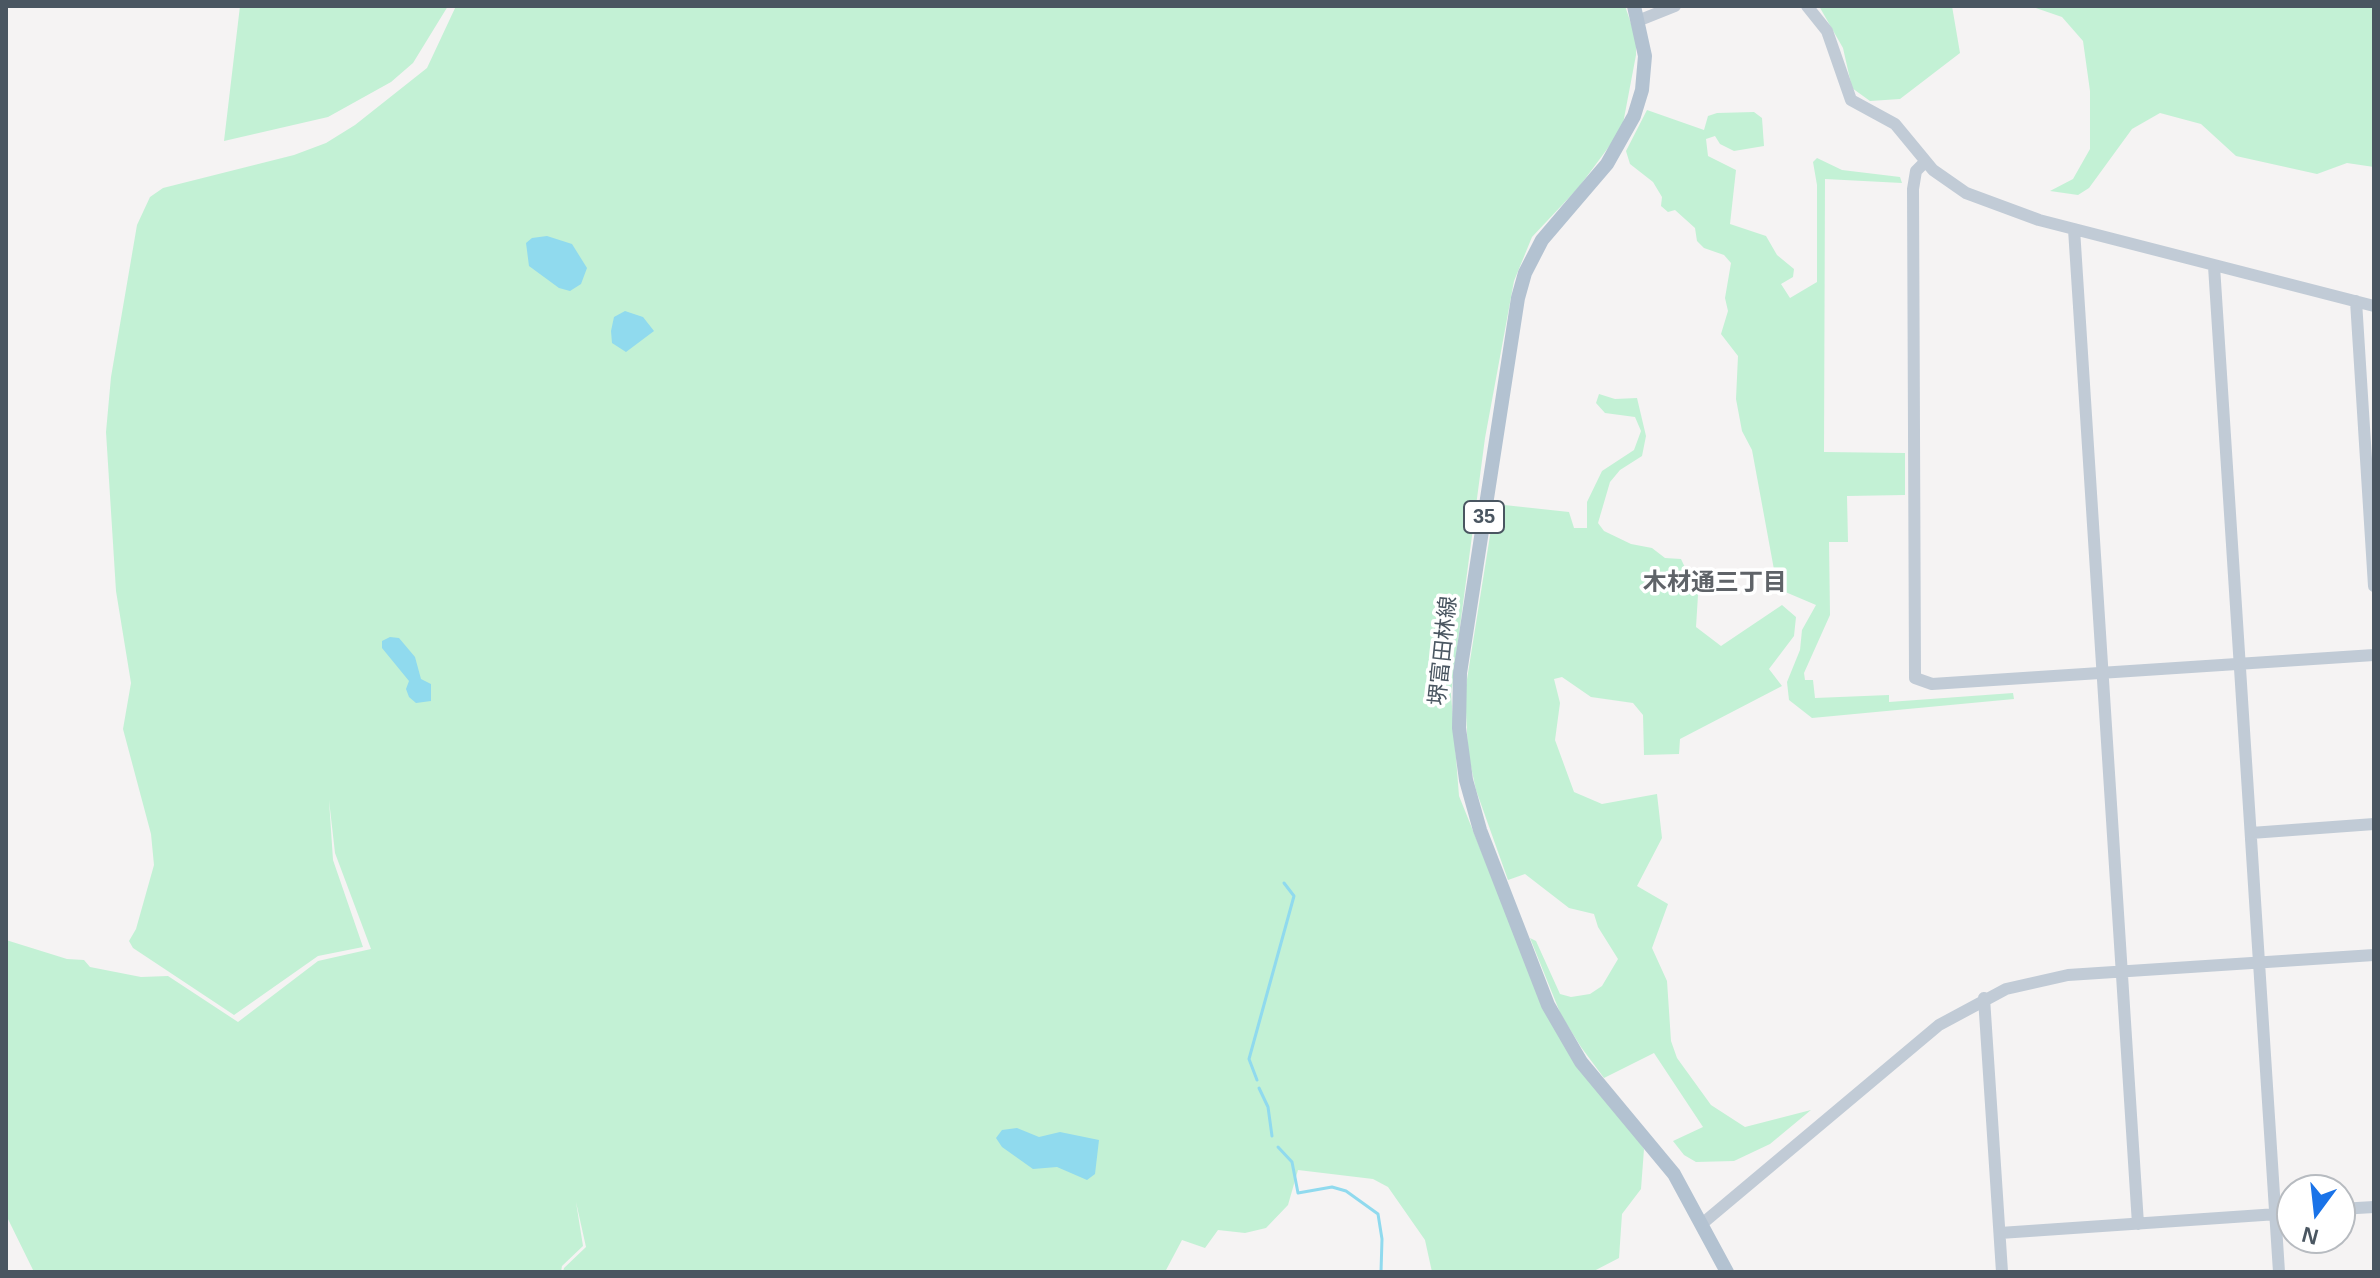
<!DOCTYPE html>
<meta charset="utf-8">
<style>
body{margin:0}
#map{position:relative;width:2380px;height:1278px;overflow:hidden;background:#f5f3f3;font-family:Helvetica,sans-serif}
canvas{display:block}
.frame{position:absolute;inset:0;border:8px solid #4a5661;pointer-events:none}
.north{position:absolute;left:2276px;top:1174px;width:80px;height:80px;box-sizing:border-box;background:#fff;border:2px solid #b7bbc0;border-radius:50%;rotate:195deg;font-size:22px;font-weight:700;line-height:32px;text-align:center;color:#4a5661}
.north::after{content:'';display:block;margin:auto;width:28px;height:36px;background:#1a73e8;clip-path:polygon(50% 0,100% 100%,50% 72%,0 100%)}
</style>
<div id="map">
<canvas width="2380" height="1278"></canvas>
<div class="frame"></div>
<div class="north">N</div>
</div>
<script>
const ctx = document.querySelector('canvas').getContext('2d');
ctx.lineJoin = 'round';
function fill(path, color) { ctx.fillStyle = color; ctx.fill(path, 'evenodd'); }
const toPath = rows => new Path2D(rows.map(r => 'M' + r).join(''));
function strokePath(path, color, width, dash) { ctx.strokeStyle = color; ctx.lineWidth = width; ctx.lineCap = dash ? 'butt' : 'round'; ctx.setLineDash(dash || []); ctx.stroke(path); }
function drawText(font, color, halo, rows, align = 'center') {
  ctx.font = font + ' Helvetica,"Noto Sans JP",sans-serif'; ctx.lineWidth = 7; ctx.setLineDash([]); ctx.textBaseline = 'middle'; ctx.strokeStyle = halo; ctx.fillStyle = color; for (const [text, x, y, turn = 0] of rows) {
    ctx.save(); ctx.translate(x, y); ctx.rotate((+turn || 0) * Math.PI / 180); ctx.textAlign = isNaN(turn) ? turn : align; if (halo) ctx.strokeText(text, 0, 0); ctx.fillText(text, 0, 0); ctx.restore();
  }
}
const green = toPath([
 [240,6,448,6,413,63,391,82,328,117,224,141],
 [456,6,1625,6,1636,38,1636,55,1622,129,1579,187,1532,237,1514,281,1485,438,1451,694,1459,796,1526,962,1644,1149,1641,1189,1622,1214,1619,1258,1592,1272,1432,1272,1425,1240,1388,1187,1373,1179,1298,1170,1288,1205,1266,1228,1245,1233,1218,1230,1205,1248,1182,1240,1165,1272,563,1272,564,1268,586,1247,576,1202,583,1246,562,1266,561,1272,34,1272,6,1215,6,940,67,959,84,960,90,967,141,977,168,976,238,1022,318,961,371,949,335,853,329,800,333,860,363,947,318,956,234,1015,133,948,129,941,136,929,154,865,151,834,123,729,131,683,116,591,106,432,111,377,137,225,150,197,163,188,294,155,326,143,355,125,427,68],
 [1819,6,1952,6,1960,53,1900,99,1870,101,1852,88,1843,48],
 [2030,6,2374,6,2374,167,2347,163,2317,174,2236,156,2201,124,2160,113,2132,129,2089,188,2078,195,2050,191,2073,179,2090,149,2090,91,2083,41,2062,17],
 [1647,110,1704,130,1708,116,1717,113,1754,112,1762,118,1764,146,1734,151,1720,144,1715,136,1706,139,1708,156,1736,170,1730,224,1766,236,1777,255,1794,269,1793,277,1781,284,1790,298,1817,282,1817,185,1813,162,1817,158,1842,170,1900,177,1902,183,1825,179,1824,452,1905,453,1905,495,1847,496,1848,542,1829,542,1830,615,1804,673,1805,680,1813,680,1815,698,1889,695,1889,702,2013,693,2014,699,1812,718,1789,700,1787,682,1800,650,1802,630,1816,605,1783,591,1775,575,1752,450,1742,431,1736,399,1738,356,1721,334,1728,311,1725,298,1731,263,1724,255,1704,248,1697,241,1695,228,1675,210,1668,212,1661,206,1662,197,1653,182,1630,164,1626,151],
 [1599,394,1615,399,1637,398,1646,436,1642,456,1620,470,1610,482,1598,523,1604,531,1631,544,1652,548,1665,558,1681,559,1698,595,1696,627,1721,646,1782,605,1796,617,1794,636,1769,669,1782,686,1680,739,1679,754,1644,755,1643,715,1633,703,1591,697,1562,677,1554,679,1560,703,1555,740,1574,792,1602,804,1657,794,1662,838,1637,886,1668,904,1652,948,1667,981,1671,1041,1677,1058,1711,1105,1745,1127,1811,1110,1770,1144,1734,1161,1696,1162,1684,1155,1673,1141,1703,1127,1654,1053,1604,1078,1581,1047,1561,1015,1530,938,1536,941,1560,994,1571,997,1590,994,1602,986,1618,959,1598,927,1594,914,1569,908,1525,874,1508,880,1476,790,1468,753,1465,692,1495,504,1569,512,1574,528,1587,528,1587,502,1602,471,1634,450,1641,431,1635,417,1605,413,1596,403]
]);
const water = toPath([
 [547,236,572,244,587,268,581,284,570,291,559,288,529,266,526,243,532,238],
 [625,311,643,317,654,331,626,352,612,343,611,331,614,317],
 [390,637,399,638,415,657,421,679,431,684,431,701,416,703,409,697,406,689,409,681,382,648,382,641],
 [1017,1128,1039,1137,1060,1132,1099,1140,1095,1174,1087,1180,1057,1167,1033,1169,1002,1147,996,1138,1002,1130]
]);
const stream = toPath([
 [1257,1080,1249,1059,1294,896,1284,883],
 [1259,1088,1268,1107,1272,1136],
 [1278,1147,1292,1162,1298,1193,1332,1187,1346,1191,1378,1214,1382,1239,1381,1272]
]);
const secondary = toPath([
 [1807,6,1827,31,1851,100,1895,124,1933,170,1966,193,2039,220,2374,306],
 [1640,20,1675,6],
 [1925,162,1916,171,1913,189,1915,678,1932,684,2374,655],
 [2074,229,2138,1224],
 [2214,266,2279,1272],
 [2356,301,2374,586],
 [2251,833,2374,824],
 [1984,998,2002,1272],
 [2340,1209,2374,1207],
 [1703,1223,1939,1025,2006,989,2068,975,2374,955],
 [2000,1233,2292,1213]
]);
const primary = toPath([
 [1634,6,1645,56,1642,90,1634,116,1607,164,1542,240,1525,273,1518,298,1460,673,1459,728,1466,780,1480,830,1548,1005,1581,1062,1674,1174,1727,1272]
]);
const shields = [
 [1484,517,40]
];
const shieldNames = [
 ["35",1484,517]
];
const streetNames = [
 ["堺富田林線",1444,651,-84]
];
const neighbourhoodNames = [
 ["木材通三丁目",1715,583]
];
fill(green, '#c3f1d5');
fill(water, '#90daee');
strokePath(stream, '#90daee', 3);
strokePath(secondary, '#c1cbd6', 12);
strokePath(primary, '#b3c2d1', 14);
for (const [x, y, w] of shields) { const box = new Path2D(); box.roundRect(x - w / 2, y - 16, w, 32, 6); ctx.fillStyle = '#fff'; ctx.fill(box); strokePath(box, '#4a5661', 2); }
drawText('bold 20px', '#4a5661', null, shieldNames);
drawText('22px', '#4a5661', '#fff', streetNames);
drawText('bold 24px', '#5f6368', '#fff', neighbourhoodNames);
</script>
